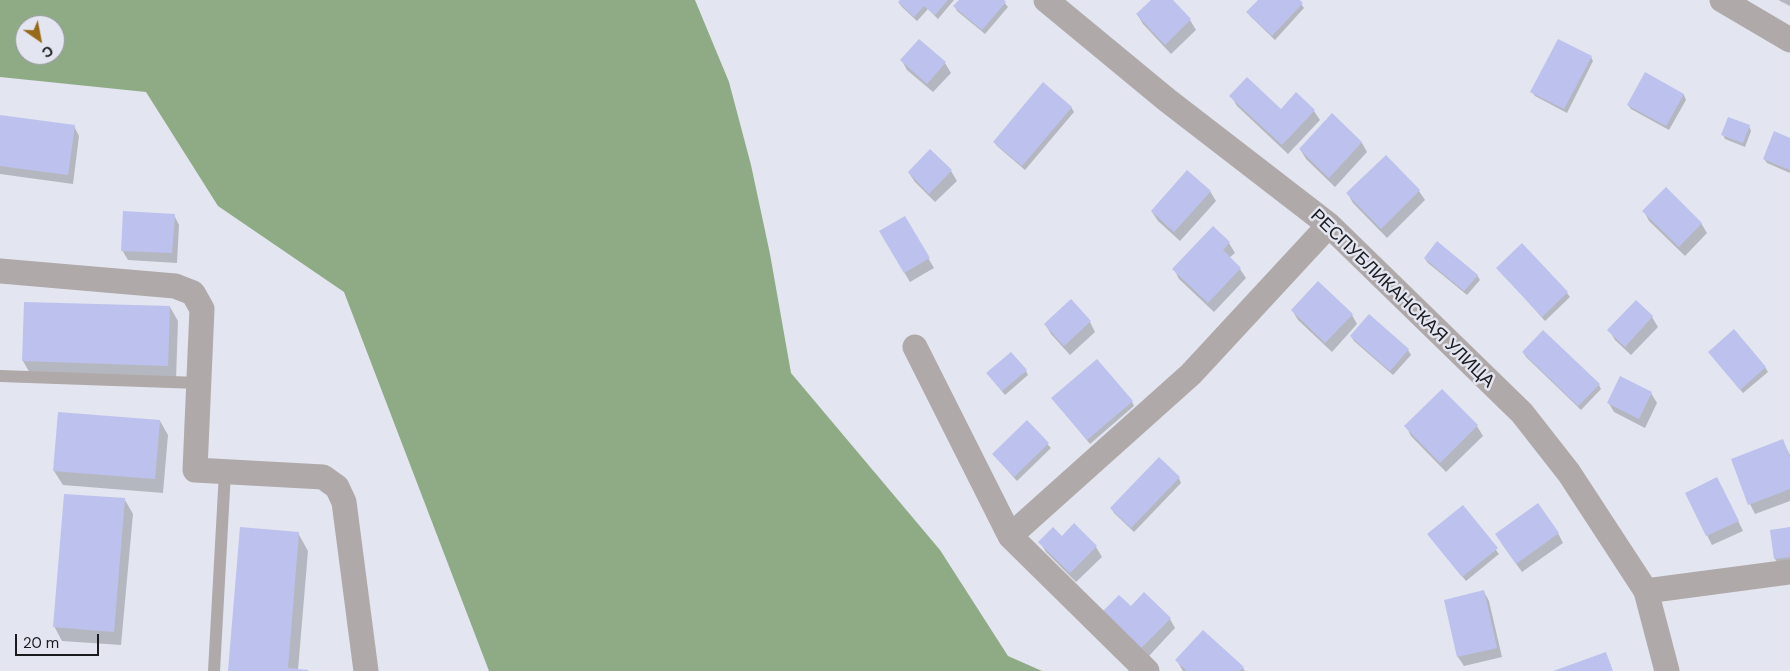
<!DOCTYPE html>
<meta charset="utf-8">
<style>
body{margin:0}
#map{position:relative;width:1790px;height:671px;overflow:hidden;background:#e3e5f0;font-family:"DM Sans",sans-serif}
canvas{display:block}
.north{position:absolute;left:15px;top:15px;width:50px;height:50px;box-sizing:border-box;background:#e3e5f0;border:1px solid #93949c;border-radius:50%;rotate:147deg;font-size:14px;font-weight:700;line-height:20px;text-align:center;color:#1a1b1f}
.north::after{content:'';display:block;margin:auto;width:18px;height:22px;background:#98691a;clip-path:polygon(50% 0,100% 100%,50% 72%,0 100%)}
.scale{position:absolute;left:15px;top:634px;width:84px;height:22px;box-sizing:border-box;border:2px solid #1a1b1f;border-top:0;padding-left:6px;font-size:15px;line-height:18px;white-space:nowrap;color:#1a1b1f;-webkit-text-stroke:4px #e3e5f0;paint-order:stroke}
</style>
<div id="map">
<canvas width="1790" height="671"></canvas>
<div class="north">С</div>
<div class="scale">20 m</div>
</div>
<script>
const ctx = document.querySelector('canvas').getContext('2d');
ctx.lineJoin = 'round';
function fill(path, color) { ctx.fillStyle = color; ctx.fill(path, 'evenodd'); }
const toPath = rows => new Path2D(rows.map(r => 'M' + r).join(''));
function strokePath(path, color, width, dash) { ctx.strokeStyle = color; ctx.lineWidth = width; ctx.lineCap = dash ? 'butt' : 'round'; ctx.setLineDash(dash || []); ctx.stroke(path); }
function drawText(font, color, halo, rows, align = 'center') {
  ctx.font = font + ' "DM Sans",sans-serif'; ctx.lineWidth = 5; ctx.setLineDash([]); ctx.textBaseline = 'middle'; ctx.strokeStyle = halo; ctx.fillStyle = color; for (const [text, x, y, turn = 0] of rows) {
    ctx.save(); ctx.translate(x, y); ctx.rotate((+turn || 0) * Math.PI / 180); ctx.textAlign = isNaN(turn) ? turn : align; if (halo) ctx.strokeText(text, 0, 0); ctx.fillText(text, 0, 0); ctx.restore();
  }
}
const forest = toPath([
 [0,0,695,0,729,82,751,165,770,254,791,373,940,550,1008,656,1042,671,489,671,344,292,218,206,146,92,0,77],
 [25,25,55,25,55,55,25,55]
]);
const shadow = toPath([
 [902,0,954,0,938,19,928,9,917,21,902,7,899,3],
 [960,0,1002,0,1008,7,985,34,957,11,955,7],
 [1153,0,1171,0,1190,20,1196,30,1171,54,1143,24,1137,14],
 [1260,0,1298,0,1304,8,1275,40,1251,17,1248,13],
 [1779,0,1790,0,1790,6,1780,1],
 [1591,57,1593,61,1567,113,1535,96,1532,92],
 [902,61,945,63,951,73,933,92,907,70],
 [1646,74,1684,95,1686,100,1669,130,1631,109,1628,105],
 [1231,96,1281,111,1314,111,1320,120,1288,154,1237,106],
 [1071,107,1074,112,1025,170,997,146,994,142],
 [1332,115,1362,143,1367,152,1335,187,1306,159,1300,149],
 [0,116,74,126,79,136,73,184,0,174],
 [1749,126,1751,131,1745,147,1725,139,1723,135],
 [1790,139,1790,173,1767,163,1764,159],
 [930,151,951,171,957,181,935,202,915,182,909,173],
 [1386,157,1419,191,1425,200,1387,238,1353,203,1348,194],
 [1210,191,1216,201,1180,241,1158,221,1152,212],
 [1644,211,1701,223,1707,233,1685,256,1649,221],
 [174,215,179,225,177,263,128,260,122,250],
 [904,217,934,268,910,282,880,232],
 [1229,243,1235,253,1229,258,1240,269,1246,278,1214,312,1179,279,1174,269],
 [1425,259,1477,275,1480,280,1467,295,1428,263],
 [1498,268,1567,293,1570,297,1545,321],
 [1636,302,1652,317,1658,327,1631,355,1615,340,1609,330],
 [25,303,170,307,178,321,176,380,31,375,23,361],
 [1292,310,1352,315,1357,324,1332,352,1298,320],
 [1369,316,1408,350,1411,355,1393,375,1354,341,1351,336],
 [1090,322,1095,332,1070,355,1051,334,1045,324],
 [1523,352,1599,385,1601,389,1581,410,1526,357],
 [1712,356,1765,367,1768,372,1743,393],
 [1026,371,1028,375,1005,395,991,378],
 [1621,378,1651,393,1657,403,1645,428,1614,412,1608,402],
 [1442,391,1477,426,1483,436,1446,472,1411,436,1406,426],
 [1052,398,1132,402,1134,406,1090,444],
 [59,413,160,421,168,435,163,493,63,485,54,471],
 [1027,422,1051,448,1017,481,993,454],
 [1783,441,1790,455,1790,501,1755,514,1750,504],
 [1179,478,1181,483,1134,532,1114,513,1111,508],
 [1722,488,1743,531,1712,545,1686,494],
 [125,500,133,514,121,645,62,641,54,626],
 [1463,507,1499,554,1466,581,1432,538],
 [1790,528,1790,568,1781,569,1775,559,1772,531],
 [298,533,308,551,298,670,310,671,230,671],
 [1558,533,1563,543,1522,572,1502,544],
 [1062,537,1096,547,1102,557,1076,582,1046,552,1040,542],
 [1484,592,1489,601,1502,657,1464,666,1458,657,1445,601],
 [1131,608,1170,619,1175,628,1148,657,1110,621],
 [1177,661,1243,668,1245,671,1183,671]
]);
const building = toPath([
 [900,0,948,0,935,15,924,6,914,17,898,2],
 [959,0,1004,0,1006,2,982,30,953,6],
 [1151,0,1173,0,1191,19,1165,45,1136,14],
 [1258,0,1300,0,1303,3,1272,36,1246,12],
 [919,39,946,62,927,84,900,60],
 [1558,39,1592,56,1564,109,1530,92],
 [1645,72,1684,94,1666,126,1627,105],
 [1247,77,1281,109,1296,92,1315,110,1282,145,1229,96],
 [1043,82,1072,107,1022,166,993,142],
 [1332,113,1362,142,1329,178,1299,149],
 [0,115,75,125,68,175,0,166],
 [1728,117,1750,125,1743,143,1721,135],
 [1774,131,1790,138,1790,170,1763,159],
 [930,149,952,170,929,194,908,172],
 [1386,155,1420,190,1381,229,1346,193],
 [1187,170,1211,191,1174,232,1151,211],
 [1666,187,1702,223,1679,247,1642,211],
 [123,211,175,214,172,253,121,251],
 [905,216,930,258,904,273,879,231],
 [1213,226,1230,242,1223,250,1241,268,1208,303,1172,269],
 [1437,241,1478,275,1464,291,1424,258],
 [1522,243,1568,292,1542,317,1496,268],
 [1318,281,1353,314,1325,343,1291,310],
 [1071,299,1091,321,1064,346,1044,324],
 [1636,300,1653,316,1625,347,1607,330],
 [24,302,170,306,168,366,22,361],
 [1369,314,1409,349,1390,371,1350,336],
 [1734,329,1766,367,1740,390,1708,352],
 [1543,330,1600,384,1578,406,1522,352],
 [1011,352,1027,370,1002,391,986,373],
 [1097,359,1133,401,1087,440,1051,398],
 [1620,376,1652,392,1639,419,1607,403],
 [1442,389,1478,425,1440,463,1404,426],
 [58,412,160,420,155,479,53,471],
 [1027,420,1049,443,1014,477,992,454],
 [1783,439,1790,458,1790,489,1748,505,1731,459],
 [1159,457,1180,477,1131,528,1110,508],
 [1717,477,1739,521,1706,536,1685,493],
 [64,494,125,498,114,632,53,627],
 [1538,503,1559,533,1516,564,1495,534],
 [1463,505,1498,548,1462,577,1427,534],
 [1074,523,1097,546,1070,573,1038,542,1053,527,1062,536],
 [240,527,299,532,288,668,308,670,308,671,228,671],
 [1790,527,1790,557,1774,559,1770,530],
 [1484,590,1497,648,1457,657,1444,600],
 [1144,592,1171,618,1141,648,1103,611,1119,595,1131,606],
 [1203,630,1244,667,1240,671,1187,671,1175,660],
 [1606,652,1613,671,1553,671]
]);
const service = toPath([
 [0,376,199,383],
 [214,671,225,472]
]);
const minor = toPath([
 [1046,0,1167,100,1329,225,1522,413,1569,473,1646,591,1667,671],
 [1722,0,1790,40],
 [0,271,175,286,193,293,202,309,195,470,323,477,337,487,344,502,366,671],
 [915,347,1010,536,1147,671],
 [1010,536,1191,374,1329,225],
 [1646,591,1790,572]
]);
const streetNames = [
 ["РЕСПУБЛИКАНСКАЯ УЛИЦА",1402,299,44]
];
fill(forest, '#8fab86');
fill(shadow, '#0003');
fill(building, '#bcc2ed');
strokePath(service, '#afa9a9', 12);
strokePath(minor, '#afa9a9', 25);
drawText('18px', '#1a1b1f', '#e3e5f0', streetNames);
</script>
